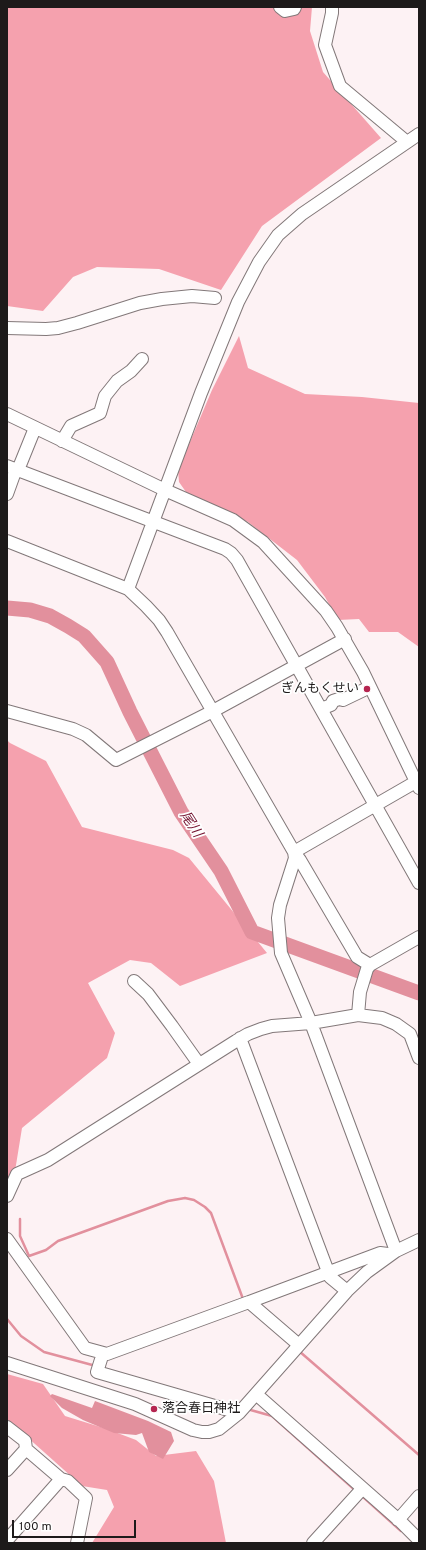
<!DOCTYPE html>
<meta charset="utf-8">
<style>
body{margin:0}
#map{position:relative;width:426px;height:1550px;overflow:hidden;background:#fdf2f4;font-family:Overpass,sans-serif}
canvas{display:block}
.frame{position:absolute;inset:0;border:8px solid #1d1a1a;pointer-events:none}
.scale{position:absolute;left:12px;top:1520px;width:124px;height:18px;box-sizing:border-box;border:2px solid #1d1a1a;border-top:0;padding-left:5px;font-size:12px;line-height:14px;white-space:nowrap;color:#1d1a1a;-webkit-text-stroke:3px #fff;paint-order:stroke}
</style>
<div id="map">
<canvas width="426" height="1550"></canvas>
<div class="frame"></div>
<div class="scale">100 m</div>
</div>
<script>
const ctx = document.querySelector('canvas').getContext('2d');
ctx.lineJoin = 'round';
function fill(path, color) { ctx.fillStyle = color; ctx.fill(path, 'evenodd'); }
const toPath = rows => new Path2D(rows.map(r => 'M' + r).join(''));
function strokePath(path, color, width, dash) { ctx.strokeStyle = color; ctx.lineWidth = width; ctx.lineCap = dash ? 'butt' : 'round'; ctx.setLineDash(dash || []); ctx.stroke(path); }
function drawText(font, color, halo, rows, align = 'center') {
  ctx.font = font + ' Overpass,"Noto Sans JP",sans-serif'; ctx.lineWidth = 3.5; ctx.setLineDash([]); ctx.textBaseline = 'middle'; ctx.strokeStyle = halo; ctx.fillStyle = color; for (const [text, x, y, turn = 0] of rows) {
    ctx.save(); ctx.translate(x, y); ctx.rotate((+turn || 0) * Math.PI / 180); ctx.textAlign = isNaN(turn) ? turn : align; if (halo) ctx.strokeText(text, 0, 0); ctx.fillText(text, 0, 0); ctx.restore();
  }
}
const forest = toPath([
 [7,7,312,7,310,31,323,72,381,138,262,226,221,290,159,269,97,267,73,277,43,311,7,306],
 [239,336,248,368,305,394,362,397,419,403,419,647,398,632,369,632,359,619,338,620,325,597,297,560,248,522,186,492,179,482,178,470,212,390],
 [7,740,10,743,46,761,82,827,173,850,189,858,267,953,180,986,151,963,130,960,88,983,115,1033,107,1058,22,1128,10,1202,7,1201],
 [7,1374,43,1384,65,1416,107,1429,136,1440,156,1456,196,1451,214,1481,226,1543,92,1543,114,1507,107,1490,82,1486,7,1419]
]);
const water = toPath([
 [52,1394,92,1408,95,1401,148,1421,171,1432,174,1441,163,1459,149,1452,142,1433,136,1435,114,1433,83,1420,62,1408,50,1396]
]);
const stream = toPath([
 [20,1219,20,1236,29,1256,46,1250,58,1241,168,1201,185,1198,194,1200,205,1207,211,1213,243,1299],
 [7,1319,21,1336,44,1352,96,1366],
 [299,1351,419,1455],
 [226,1403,240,1407],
 [247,1409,272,1416,356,1491],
 [362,1496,401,1531]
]);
const river = toPath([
 [7,608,30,610,50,616,68,626,84,636,107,662,130,712,181,812,221,871,252,932,419,993]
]);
const minor = toPath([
 [280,7,285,11,294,9,295,7],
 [332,7,332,13,325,45,340,86,407,142],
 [7,328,46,329,58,328,77,323,140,303,162,299,192,296,215,298],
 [7,414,165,490,233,520,263,542,326,611,337,627,363,672,419,788],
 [62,441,71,426,100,413,105,396,117,381,131,371,142,359],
 [7,466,225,549,231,553,237,560,419,883],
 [18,470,35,428],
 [7,494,16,469],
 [7,541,128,589,201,393,238,302,259,262,278,235,302,214,419,134],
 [128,589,146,606,159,620,167,632,294,852,295,858,280,905,278,918,281,953,311,1023,396,1251],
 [321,709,331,705,333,701,339,699,343,700,370,687],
 [7,711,73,729,86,735,116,760,213,711,345,639],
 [370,965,357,957,300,860,294,852,419,780],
 [134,981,148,994,172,1026,199,1064],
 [358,1015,360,992,367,969,370,965,419,937],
 [240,1038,330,1277,347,1291],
 [7,1196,17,1174,48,1160,236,1041,248,1034,261,1029,272,1026,311,1023,358,1015,382,1018,396,1024,410,1034,419,1058],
 [7,1239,85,1348,107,1354,249,1302,299,1345],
 [249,1302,380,1253,388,1254],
 [103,1353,97,1372,239,1413],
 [7,1363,135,1404,193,1430,202,1432,209,1432,219,1429,239,1413,347,1291,367,1272,396,1251,419,1240],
 [256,1394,401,1522,419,1540],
 [7,1427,25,1441,26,1449,61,1479,68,1481,86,1498,77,1543],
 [7,1470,26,1449],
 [398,1520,419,1496],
 [7,1540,61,1479],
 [313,1543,362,1489]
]);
const markers = [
 [367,689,4,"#b52550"],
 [154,1409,4,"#b52550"]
];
const poiNames = [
 ["ぎんもくせい",359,689],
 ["落合春日神社",162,1409,"left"]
];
const waterNames = [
 ["尾川",190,825,57]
];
fill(forest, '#f5a1ae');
fill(water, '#e2909d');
strokePath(stream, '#e2909d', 2.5);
strokePath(river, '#e2909d', 15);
strokePath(minor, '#827879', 14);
strokePath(minor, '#fff', 12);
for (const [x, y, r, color] of markers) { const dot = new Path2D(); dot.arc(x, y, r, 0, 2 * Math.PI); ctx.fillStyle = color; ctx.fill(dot); strokePath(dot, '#fff', 1.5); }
drawText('13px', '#1d1a1a', '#fff', poiNames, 'right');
drawText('italic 14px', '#73122f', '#fff', waterNames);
</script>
